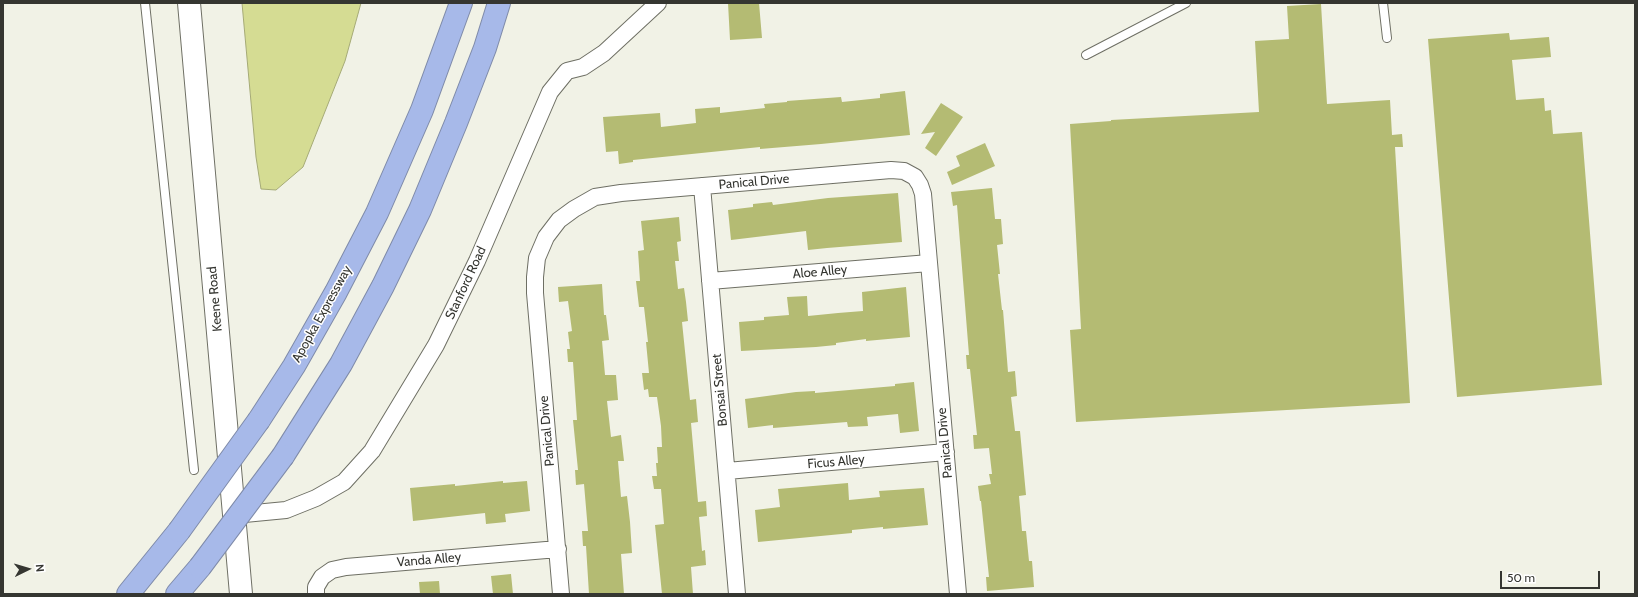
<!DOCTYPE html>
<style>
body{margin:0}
#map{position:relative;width:1638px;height:597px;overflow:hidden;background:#f1f2e6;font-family:Cabin,sans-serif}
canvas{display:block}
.frame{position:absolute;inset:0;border:4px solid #353631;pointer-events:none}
.north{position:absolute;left:8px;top:549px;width:40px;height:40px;-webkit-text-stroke:3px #fff;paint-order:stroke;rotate:85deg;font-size:11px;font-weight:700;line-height:16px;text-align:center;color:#353631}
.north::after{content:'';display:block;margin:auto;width:14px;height:18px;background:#353631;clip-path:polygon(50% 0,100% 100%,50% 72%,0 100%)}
.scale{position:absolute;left:1500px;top:571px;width:100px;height:18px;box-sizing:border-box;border:2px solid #353631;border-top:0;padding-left:5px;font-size:12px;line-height:14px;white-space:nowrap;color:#353631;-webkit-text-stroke:3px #fff;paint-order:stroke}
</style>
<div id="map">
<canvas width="1638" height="597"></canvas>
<div class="frame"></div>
<div class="north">N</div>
<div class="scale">50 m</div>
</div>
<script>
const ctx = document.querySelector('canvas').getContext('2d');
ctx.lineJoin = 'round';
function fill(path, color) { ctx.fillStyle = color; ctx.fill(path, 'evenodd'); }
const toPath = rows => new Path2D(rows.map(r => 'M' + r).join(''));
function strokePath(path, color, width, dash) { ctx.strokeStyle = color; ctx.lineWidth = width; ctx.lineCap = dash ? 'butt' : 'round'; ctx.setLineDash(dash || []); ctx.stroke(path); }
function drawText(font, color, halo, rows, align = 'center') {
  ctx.font = font + ' Cabin,sans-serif'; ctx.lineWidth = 3; ctx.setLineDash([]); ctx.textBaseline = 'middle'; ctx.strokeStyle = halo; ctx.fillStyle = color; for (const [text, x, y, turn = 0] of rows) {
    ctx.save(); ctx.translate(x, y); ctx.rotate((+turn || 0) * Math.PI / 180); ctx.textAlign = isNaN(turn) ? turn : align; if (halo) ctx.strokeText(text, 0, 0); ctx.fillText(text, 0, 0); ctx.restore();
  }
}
const water = toPath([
 [242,3,361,3,345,61,303,167,276,190,261,189,256,157,242,3]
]);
const building = toPath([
 [728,3,759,3,762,38,730,40],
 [1321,4,1327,104,1390,100,1392,135,1402,134,1403,147,1395,147,1410,403,1076,422,1070,330,1081,329,1070,124,1111,121,1111,120,1259,112,1255,41,1289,39,1287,6],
 [1509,33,1510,40,1549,37,1551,57,1512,60,1516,100,1544,98,1545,111,1551,110,1553,134,1582,132,1602,385,1457,397,1428,39],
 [905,91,910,135,821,144,760,149,760,147,633,160,633,162,619,164,618,151,606,152,603,117,660,113,661,127,696,123,695,109,720,107,720,113,765,108,764,104,787,102,787,101,841,97,842,102,880,98,880,94],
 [941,103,963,117,936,156,925,148,935,132,921,134],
 [985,143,995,166,952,185,947,172,960,166,956,156],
 [992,188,995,219,1001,219,1003,244,997,245,1000,274,998,274,1002,310,1003,310,1008,372,1015,371,1017,396,1011,397,1015,431,1020,431,1026,495,1019,496,1022,531,1026,531,1029,561,1032,561,1034,587,987,591,986,577,989,577,981,501,980,501,978,486,991,484,989,474,992,474,989,448,974,449,973,435,977,435,970,369,967,369,966,355,969,355,957,205,953,206,951,192],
 [898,193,902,242,827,248,808,250,806,231,731,240,728,210,753,207,753,204,772,202,773,205,828,198],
 [679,217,681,241,677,242,679,261,675,261,678,289,684,288,686,302,688,321,682,322,690,400,696,399,698,422,691,423,698,502,706,501,707,516,699,517,702,551,705,550,706,565,691,567,693,594,662,594,655,525,664,524,661,489,654,489,652,476,657,476,656,463,658,463,657,447,662,447,661,426,657,397,649,397,648,389,644,390,642,373,649,373,646,342,648,342,644,307,639,307,636,281,640,281,638,251,644,250,641,221],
 [602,284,604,315,606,315,609,340,602,341,605,375,616,375,618,400,607,401,611,437,621,435,624,461,618,461,621,497,627,496,630,522,632,553,621,554,624,594,589,594,586,546,583,546,582,531,588,531,584,484,576,485,575,470,578,470,573,420,577,420,573,362,568,362,567,349,570,349,568,332,572,331,568,301,559,302,558,287],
 [906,287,910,337,866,341,866,339,836,343,836,345,816,347,741,351,739,322,764,320,764,317,789,315,787,297,807,296,808,316,838,313,863,311,862,292],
 [914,382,919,431,900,433,898,414,867,417,868,426,848,427,847,422,773,428,773,425,748,428,745,399,796,392,815,391,815,393,895,386,895,384],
 [503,481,503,483,527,481,530,511,505,514,506,522,486,524,485,513,413,521,410,488,455,484,455,486],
 [848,483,849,500,880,497,879,491,924,488,928,525,883,529,883,527,852,530,852,533,758,542,755,510,780,507,778,489],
 [511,574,513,594,493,594,491,576],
 [439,581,440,594,420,594,419,582]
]);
const lane = toPath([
 [145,3,194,470],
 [1383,3,1387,38],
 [1086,55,1186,3]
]);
const street = toPath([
 [702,186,737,594],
 [710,281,929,263],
 [727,471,946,452],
 [234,515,286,510,316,498,344,482,372,451,436,345,477,261,550,92,567,71,583,67,604,53,658,3],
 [316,594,316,587,322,577,332,570,346,567,558,549],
 [561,594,535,293,535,277,537,258,546,237,559,220,574,209,595,197,621,193,891,170,904,171,915,177,920,185,923,194,958,594]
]);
const secondary = toPath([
 [189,3,241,594]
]);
const highway = toPath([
 [259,420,294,366,336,292,377,213,422,110,461,3],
 [283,456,341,364,383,286,420,210,456,123,485,48,499,3],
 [128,594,179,531],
 [177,594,200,567]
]);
const highwayBridge = toPath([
 [179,531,259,420],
 [200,567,283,456]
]);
const streetNames = [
 ["Panical Drive",754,182,-5],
 ["Aloe Alley",820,272,-5],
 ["Stanford Road",466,283,-65],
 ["Keene Road",215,299,-95],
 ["Apopka Expressway",322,314,-61],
 ["Bonsai Street",720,390,-95],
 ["Panical Drive",547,431,-95],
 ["Panical Drive",945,443,-95],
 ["Ficus Alley",836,462,-5],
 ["Vanda Alley",429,560,-5]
];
fill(water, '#d5dc93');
strokePath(water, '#a5aa76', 1);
fill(building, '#b4bb73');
strokePath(lane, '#6e6f64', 10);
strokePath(street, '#6e6f64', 18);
strokePath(secondary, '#6e6f64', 24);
strokePath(highway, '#7f8ba9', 24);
strokePath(lane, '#fff', 8);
strokePath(street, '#fff', 16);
strokePath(secondary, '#fff', 22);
strokePath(highway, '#a7b9e9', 22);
strokePath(highwayBridge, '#7f8ba9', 24, []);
strokePath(highwayBridge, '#a7b9e9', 22);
drawText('13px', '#353631', '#fff', streetNames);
</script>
